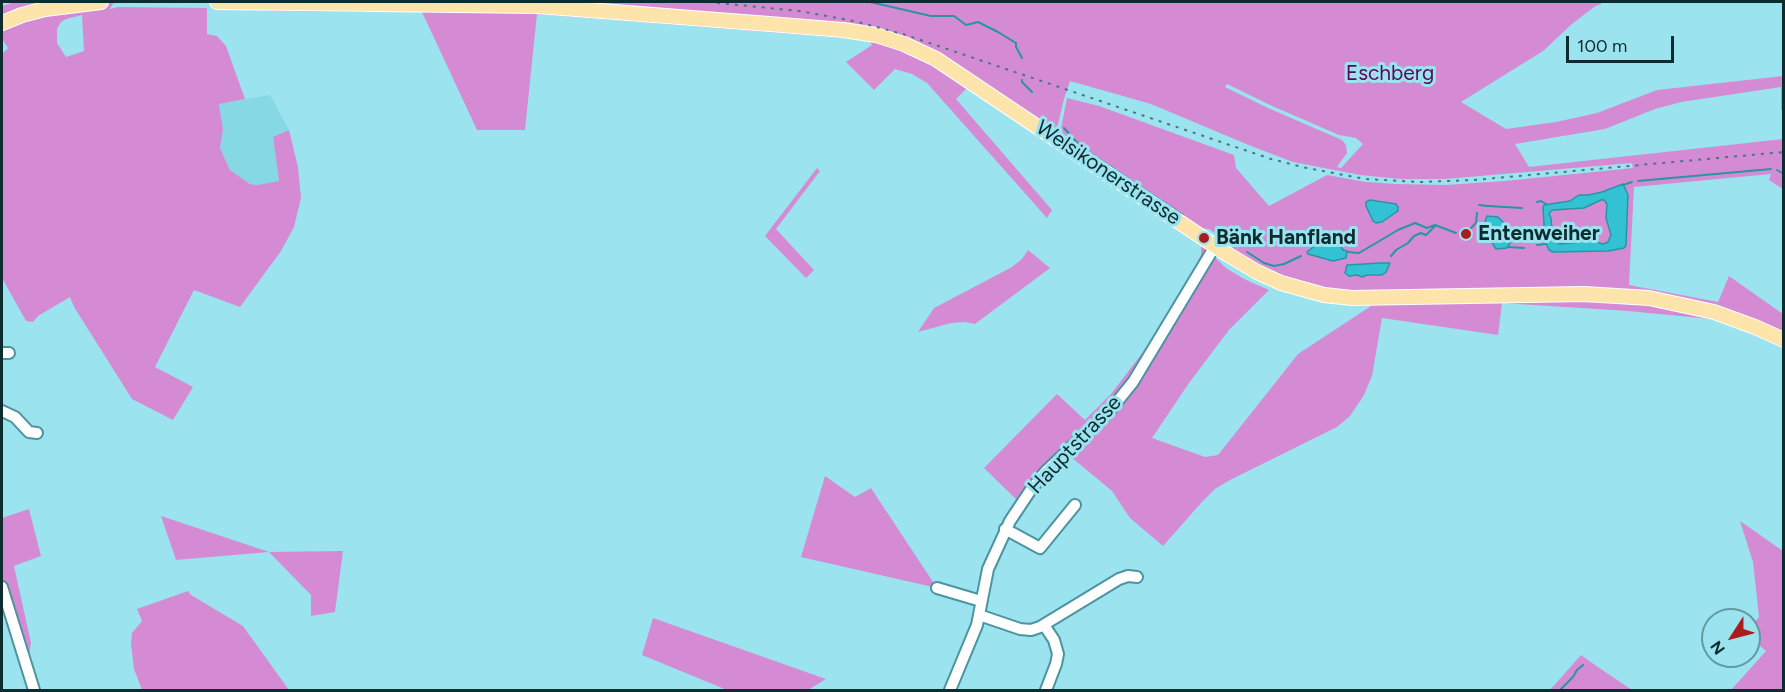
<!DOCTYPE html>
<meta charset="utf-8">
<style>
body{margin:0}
#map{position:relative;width:1785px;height:692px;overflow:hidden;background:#9be4ef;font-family:Figtree,sans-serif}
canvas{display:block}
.frame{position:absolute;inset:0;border:3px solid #0d2c30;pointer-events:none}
.north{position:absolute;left:1701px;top:608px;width:60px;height:60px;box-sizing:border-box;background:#9be4ef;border:2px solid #629aa3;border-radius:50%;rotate:234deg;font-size:16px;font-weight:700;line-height:24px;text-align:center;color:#0d2c30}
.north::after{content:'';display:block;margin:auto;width:21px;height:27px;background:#ad1c1c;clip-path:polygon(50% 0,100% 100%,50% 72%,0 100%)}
.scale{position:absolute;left:1566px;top:36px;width:108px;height:27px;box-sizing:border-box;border:3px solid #0d2c30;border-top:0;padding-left:8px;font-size:18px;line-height:21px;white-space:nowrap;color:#0d2c30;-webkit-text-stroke:4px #9be4ef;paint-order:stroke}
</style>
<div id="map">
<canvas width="1785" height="692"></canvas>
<div class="frame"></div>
<div class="north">N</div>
<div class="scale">100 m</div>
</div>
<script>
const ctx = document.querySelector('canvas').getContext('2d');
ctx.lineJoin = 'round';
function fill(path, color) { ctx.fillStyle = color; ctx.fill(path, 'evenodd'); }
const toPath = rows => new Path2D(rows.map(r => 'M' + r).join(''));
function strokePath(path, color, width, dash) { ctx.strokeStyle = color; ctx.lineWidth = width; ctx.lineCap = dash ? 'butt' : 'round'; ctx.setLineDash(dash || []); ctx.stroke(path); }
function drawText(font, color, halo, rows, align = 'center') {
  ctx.font = font + ' Figtree,sans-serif'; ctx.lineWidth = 6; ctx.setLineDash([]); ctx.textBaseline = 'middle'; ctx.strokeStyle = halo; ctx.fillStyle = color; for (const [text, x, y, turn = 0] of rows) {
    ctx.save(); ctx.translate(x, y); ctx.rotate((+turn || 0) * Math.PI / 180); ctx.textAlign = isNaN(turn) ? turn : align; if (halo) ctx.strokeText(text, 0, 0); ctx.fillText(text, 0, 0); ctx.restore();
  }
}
const built = toPath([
 [270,95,289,130,273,137,279,181,257,185,250,184,230,170,220,148,223,129,219,104]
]);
const green = toPath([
 [15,2,114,2,110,9,118,7,207,8,207,34,217,36,226,46,245,99,219,104,223,129,220,148,230,170,250,184,257,185,279,181,273,137,289,130,298,167,301,198,294,227,281,251,240,307,194,290,155,367,193,387,173,420,132,399,74,307,70,297,38,316,33,322,26,321,2,278,2,54,8,48,2,39,2,6],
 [82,15,84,51,66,57,57,43,57,29,61,22,66,19],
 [217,2,1605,2,1594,7,1572,24,1543,51,1461,102,1506,129,1556,122,1597,113,1657,90,1783,76,1783,110,1781,110,1781,87,1681,102,1655,109,1605,129,1515,144,1529,167,1783,139,1783,189,1769,180,1771,174,1634,187,1629,285,1718,302,1729,276,1783,314,1783,348,1755,335,1711,319,1628,311,1502,303,1498,335,1382,318,1372,376,1364,395,1350,416,1337,427,1230,480,1215,489,1201,503,1163,546,1130,518,1112,491,1065,452,1021,504,984,468,1057,394,1085,420,1111,394,1146,348,1151,351,1201,255,1201,246,967,88,956,99,1052,210,1047,218,927,83,912,74,895,69,874,90,846,62,872,45,869,40,537,14,525,130,477,130,422,12,271,11,248,2],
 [1070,81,1151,104,1251,146,1293,162,1360,175,1401,179,1445,179,1632,163,1633,168,1505,181,1445,185,1397,184,1366,182,1327,175,1269,206,1236,168,1234,155,1099,106,1067,98,1061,128,1065,139,1198,228,1209,229,1231,244,1236,241,1232,247,1236,253,1277,276,1326,291,1371,298,1371,306,1298,354,1218,455,1205,457,1152,438,1189,383,1229,330,1269,290,1244,279,1226,268,1196,239,1054,141,1064,99],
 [1227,84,1270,105,1339,135,1356,138,1363,144,1341,168,1337,167,1347,153,1346,145,1342,140,1268,108,1225,87],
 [817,168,820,171,776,229,814,270,806,278,765,236],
 [1028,250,1050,268,975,324,965,322,951,323,918,332,934,308,1012,267,1022,259],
 [825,476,855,497,871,488,937,588,801,557],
 [29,509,41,556,14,566,31,643,27,668,2,587,2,518],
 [161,516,269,552,343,551,335,612,311,616,311,595,269,552,176,560],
 [1740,521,1783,551,1783,690,1731,690,1766,651,1749,637,1749,629,1759,617,1753,562],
 [188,591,191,595,243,626,289,690,142,690,134,669,131,644,132,633,142,621,137,609],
 [653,618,826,679,808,690,727,690,642,655],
 [1581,655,1595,665,1632,690,1550,690]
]);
const water = toPath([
 [1623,184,1628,195,1626,245,1624,248,1608,251,1553,252,1549,250,1545,242,1543,207,1544,205,1570,201,1579,195,1588,195,1602,192,1623,184],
 [1601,200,1604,200,1607,204,1606,218,1611,235,1608,242,1603,244,1593,241,1560,244,1553,241,1551,218,1549,214,1550,212,1553,210,1584,208,1601,200],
 [1370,200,1396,204,1398,207,1398,211,1382,222,1376,223,1373,221,1366,206,1366,202,1370,200],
 [1487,216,1498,217,1509,228,1512,240,1507,248,1496,249,1491,241,1492,229,1488,228,1482,230,1487,216],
 [1327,236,1340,245,1343,250,1347,251,1346,258,1333,261,1308,254,1307,252,1327,236],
 [1381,263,1390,263,1386,272,1382,275,1367,275,1362,277,1357,275,1349,276,1345,273,1347,265,1381,263]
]);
const stream = toPath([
 [823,2,831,2],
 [870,2,931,16,954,16,966,25,978,22,998,32,1016,43,1016,47,1022,58],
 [1022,80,1022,82,1032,92],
 [1064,128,1081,147,1183,215],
 [1777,170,1784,174],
 [1638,181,1771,169],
 [1623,185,1632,182],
 [1537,202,1541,201,1546,204],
 [1479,205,1487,206],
 [1488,206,1522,208],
 [1471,228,1476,223,1477,213],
 [1537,245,1545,244],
 [1508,247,1524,248],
 [1247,252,1264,263,1274,266,1284,264,1301,256],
 [1348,252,1359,253,1398,230,1415,223,1427,228,1435,225,1456,233],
 [1391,256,1396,250,1408,243,1414,236,1421,233,1426,235,1435,226],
 [1560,690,1573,677,1577,670,1583,665]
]);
const minor = toPath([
 [2,353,9,353],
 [2,411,15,417,29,432,37,433],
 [1005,529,1040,548,1075,505],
 [2,587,34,690],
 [937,588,981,601],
 [979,615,1020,629,1031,630,1040,627,1119,579,1128,576,1137,577],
 [1044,625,1054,640,1058,654,1056,664,1046,690],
 [950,690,977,625,988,569,1010,521,1030,491,1045,472,1112,408,1133,382,1215,246]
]);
const major = toPath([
 [217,2,537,6,769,24,843,30,876,35,904,44,936,59,1227,254,1257,272,1281,283,1324,295,1352,298,1584,294,1649,298,1714,312,1755,327,1784,340],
 [2,23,22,15,45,9,101,2]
]);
const rail = toPath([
 [2,2,3,2],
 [708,2,799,11,854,21,903,34,1271,159,1302,167,1365,179,1421,182,1474,180,1784,152]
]);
const markers = [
 [1466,234,6,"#ad1c1c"],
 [1204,238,6,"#ad1c1c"]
];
const parkNames = [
 ["Eschberg",1390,74]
];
const streetNames = [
 ["Welsikonerstrasse",1108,173,34],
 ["Hauptstrasse",1075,445,-47]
];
const poiNames = [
 ["Entenweiher",1478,234],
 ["Bänk Hanfland",1216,238]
];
fill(built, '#85d8e4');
fill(green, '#d58bd4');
fill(water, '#33c2d4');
strokePath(water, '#2895a3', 1.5);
strokePath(stream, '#2895a3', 2);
strokePath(minor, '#4c949f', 14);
strokePath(major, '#fff', 16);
strokePath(minor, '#fff', 10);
strokePath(major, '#fce4aa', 14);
strokePath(rail, '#47777d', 2, [3, 6]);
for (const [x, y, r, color] of markers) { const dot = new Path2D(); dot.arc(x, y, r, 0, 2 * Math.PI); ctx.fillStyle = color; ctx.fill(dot); strokePath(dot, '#9be4ef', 2); }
drawText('21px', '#580959', '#9be4ef', parkNames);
drawText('21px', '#0d2c30', '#9be4ef', streetNames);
drawText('bold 21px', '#0d2c30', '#9be4ef', poiNames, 'left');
</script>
